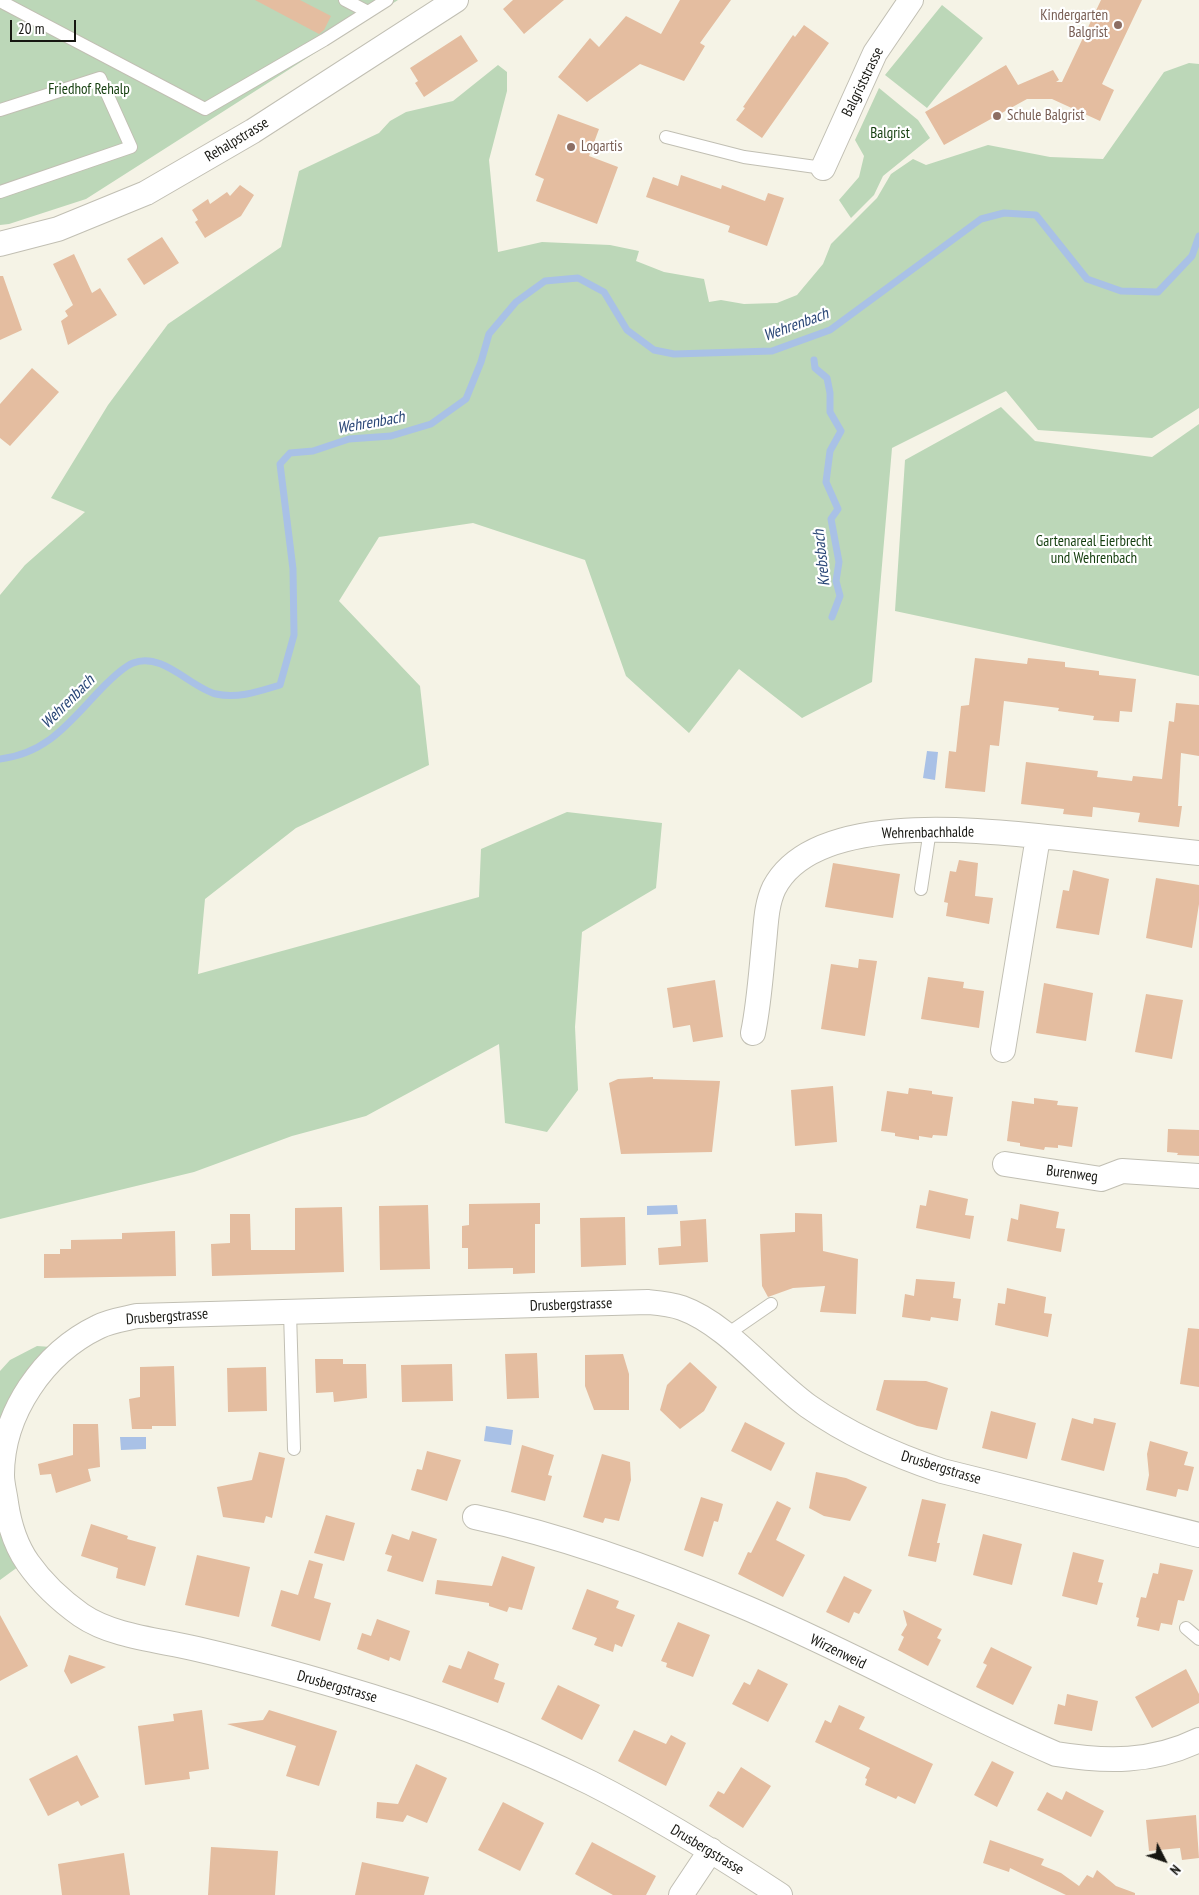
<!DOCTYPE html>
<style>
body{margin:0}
#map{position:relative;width:1199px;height:1895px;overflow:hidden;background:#f5f3e6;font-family:"PT Sans Narrow",sans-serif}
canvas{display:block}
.north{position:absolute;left:1139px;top:1835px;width:50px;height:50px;-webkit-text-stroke:4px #fff;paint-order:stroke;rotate:131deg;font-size:14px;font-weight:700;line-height:20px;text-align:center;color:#171712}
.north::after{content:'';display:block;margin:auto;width:18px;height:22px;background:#171712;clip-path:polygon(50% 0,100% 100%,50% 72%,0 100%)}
.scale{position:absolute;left:10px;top:20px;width:66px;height:22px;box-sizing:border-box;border:2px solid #171712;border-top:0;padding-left:6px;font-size:15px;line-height:18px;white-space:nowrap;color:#171712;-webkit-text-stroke:4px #fff;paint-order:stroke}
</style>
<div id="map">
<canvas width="1199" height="1895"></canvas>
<div class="north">N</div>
<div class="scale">20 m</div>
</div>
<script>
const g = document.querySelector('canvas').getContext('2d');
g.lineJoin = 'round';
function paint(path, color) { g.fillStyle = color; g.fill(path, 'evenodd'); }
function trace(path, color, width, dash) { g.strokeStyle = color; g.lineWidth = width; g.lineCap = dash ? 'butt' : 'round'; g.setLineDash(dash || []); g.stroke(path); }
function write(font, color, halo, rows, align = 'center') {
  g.font = font + ' "PT Sans Narrow",sans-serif'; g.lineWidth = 4.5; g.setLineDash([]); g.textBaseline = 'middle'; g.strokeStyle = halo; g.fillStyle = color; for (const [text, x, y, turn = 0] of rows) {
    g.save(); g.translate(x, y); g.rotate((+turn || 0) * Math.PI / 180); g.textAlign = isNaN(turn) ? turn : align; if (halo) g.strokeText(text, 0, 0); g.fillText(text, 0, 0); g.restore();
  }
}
paint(new Path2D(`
 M 0,0 L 398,0 L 86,199 L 9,224 L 0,225 Z
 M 942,5 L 983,38 L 927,108 L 885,75 Z
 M 1189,63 L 1199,64 L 1199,408 L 1152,438 L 1038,430 L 1006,391 L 892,448 L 872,682 L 802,718 L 739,669 L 689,733 L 626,676 L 585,560 L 473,523 L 379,537 L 339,601 L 420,686 L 429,765 L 296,828 L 205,899 L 198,974 L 479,897 L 481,849 L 567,812 L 662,823 L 656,888 L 582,932 L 575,1027 L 578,1090 L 547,1132 L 505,1123 L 499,1044 L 366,1116 L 292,1136 L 194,1172 L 0,1219 L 0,595 L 25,565 L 85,512 L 51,498 L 108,405 L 168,324 L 281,247 L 299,171 L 379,133 L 390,121 L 406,112 L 453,101 L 498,65 L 507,72 L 507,91 L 489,160 L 498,252 L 542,242 L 610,245 L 639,251 L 636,261 L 664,272 L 704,279 L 709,302 L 721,300 L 744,304 L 777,303 L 797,295 L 823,264 L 831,244 L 877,198 L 891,174 L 913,159 L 926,165 L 988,145 L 1050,157 L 1103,159 L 1164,72 Z
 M 879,88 L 918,120 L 930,138 L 883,176 L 874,195 L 851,218 L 839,200 L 859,177 L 864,156 L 855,140 Z
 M 1001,407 L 1035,441 L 1152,457 L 1199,424 L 1199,676 L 895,611 L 905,460 Z
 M 37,1346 L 65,1348 L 6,1444 L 26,1561 L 0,1580 L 0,1371 L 10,1360 Z`), '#bcd7b8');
paint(new Path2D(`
 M 927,751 L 938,752 L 935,780 L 923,778 Z
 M 677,1205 L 678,1214 L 647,1215 L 647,1206 Z
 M 486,1426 L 513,1430 L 511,1445 L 484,1441 Z
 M 120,1437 L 146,1437 L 146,1449 L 121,1450 Z`), '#a9c1e6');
trace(new Path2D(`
 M 814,360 L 815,368 L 827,378 L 830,393 L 830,412 L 841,431 L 830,451 L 826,482 L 838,509 L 831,519 L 839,562 L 836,581 L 840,596 L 832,617
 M 0,759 C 49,753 71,720 103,687 C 111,679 123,667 133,663 C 162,651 191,688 216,694 C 238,699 260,691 280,685 L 294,635 L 293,569 L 280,464 L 290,453 L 313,451 L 349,439 L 391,436 L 431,424 L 466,399 L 481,362 L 489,334 L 516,302 L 545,281 L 578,278 L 604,292 L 627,330 L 654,350 L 674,354 L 772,351 L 830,330 L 981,219 L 1004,213 L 1036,215 L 1087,279 L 1121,291 L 1158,292 L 1192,256 L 1199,236`), '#a9c1e6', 7);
paint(new Path2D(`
 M 255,0 L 300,0 L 331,16 L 324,30 L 319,34 Z
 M 513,0 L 564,0 L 524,34 L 503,9 Z
 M 680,0 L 731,0 L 700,43 L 705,46 L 684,81 L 640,64 L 587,102 L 558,77 L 590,38 L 599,47 L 626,16 L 661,34 Z
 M 1101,0 L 1142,0 L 1102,84 L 1114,90 L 1100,121 L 1052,99 L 1027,99 L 944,145 L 925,112 L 1006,65 L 1018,85 L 1053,70 L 1059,80 L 1056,82 L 1062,82 Z
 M 804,25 L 829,43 L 762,138 L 736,120 L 745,108 L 743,107 L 793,35 L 795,37 Z
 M 461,35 L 478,61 L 424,97 L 415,83 L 418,81 L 410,68 Z
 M 558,114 L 599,129 L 589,156 L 618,167 L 597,224 L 536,201 L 544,179 L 535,175 Z
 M 681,175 L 721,189 L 722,185 L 765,201 L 768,193 L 784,198 L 767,246 L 728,232 L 730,226 L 646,197 L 653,177 L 678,186 Z
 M 240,185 L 254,195 L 241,216 L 205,238 L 195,222 L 198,220 L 192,210 L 208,199 L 210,204 L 227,192 L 230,196 Z
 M 162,237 L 179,263 L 144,285 L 127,259 Z
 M 74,254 L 92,293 L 100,288 L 117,315 L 68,345 L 61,321 L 68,316 L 65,311 L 73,305 L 53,264 Z
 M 0,276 L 3,276 L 22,330 L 0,340 Z
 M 32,368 L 59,392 L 10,446 L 0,438 L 0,404 Z
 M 975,658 L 1027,664 L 1028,658 L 1065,662 L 1065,667 L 1099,671 L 1099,675 L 1136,679 L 1132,712 L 1120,711 L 1119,722 L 1093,720 L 1094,716 L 1058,711 L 1059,708 L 1004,701 L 999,746 L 990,745 L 985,792 L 945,788 L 949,751 L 956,752 L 961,706 L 969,705 Z
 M 1176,703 L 1199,705 L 1199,756 L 1181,753 L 1178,806 L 1182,806 L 1179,827 L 1138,822 L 1140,813 L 1093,807 L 1092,817 L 1063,814 L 1064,809 L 1021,804 L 1026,762 L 1098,771 L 1097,777 L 1132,781 L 1133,776 L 1162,779 L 1169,721 L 1174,722 Z
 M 959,860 L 978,863 L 975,896 L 993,898 L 989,924 L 946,916 L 948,903 L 944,902 L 950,871 L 956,872 Z
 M 833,863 L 900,874 L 893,918 L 825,907 Z
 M 1073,870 L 1109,879 L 1099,935 L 1056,928 L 1063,890 L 1069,891 Z
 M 1156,878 L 1199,885 L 1199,904 L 1192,948 L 1146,938 Z
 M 859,959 L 877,961 L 865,1036 L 821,1029 L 831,964 L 858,968 Z
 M 928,977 L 964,982 L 963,988 L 984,991 L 979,1028 L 921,1019 Z
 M 715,980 L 723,1037 L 693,1042 L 690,1025 L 673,1028 L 667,988 Z
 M 1044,983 L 1093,993 L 1086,1041 L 1036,1033 Z
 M 1146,994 L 1183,1000 L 1172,1059 L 1135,1052 Z
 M 653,1077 L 653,1079 L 720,1081 L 712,1152 L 621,1154 L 609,1083 L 618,1079 Z
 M 833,1086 L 837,1142 L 795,1146 L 791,1090 Z
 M 909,1088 L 932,1091 L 932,1094 L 953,1097 L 947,1136 L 933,1135 L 932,1138 L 919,1136 L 919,1140 L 895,1136 L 895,1133 L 881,1131 L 887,1091 L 908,1094 Z
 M 1034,1098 L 1058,1101 L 1057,1105 L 1078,1107 L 1072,1147 L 1058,1145 L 1058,1148 L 1045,1147 L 1044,1150 L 1020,1146 L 1020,1143 L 1007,1141 L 1012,1101 L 1034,1104 Z
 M 1168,1129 L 1199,1130 L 1199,1156 L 1177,1155 L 1178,1153 L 1167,1152 Z
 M 929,1190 L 968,1199 L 965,1215 L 974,1216 L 970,1239 L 916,1228 L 920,1205 L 926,1206 Z
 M 540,1203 L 540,1224 L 535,1224 L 535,1273 L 513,1274 L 513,1268 L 468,1269 L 468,1248 L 462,1248 L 462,1226 L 469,1225 L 469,1204 Z
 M 1020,1204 L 1059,1212 L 1056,1228 L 1065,1229 L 1061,1252 L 1007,1241 L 1011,1218 L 1018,1220 Z
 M 428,1205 L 430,1269 L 380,1270 L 379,1206 Z
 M 342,1207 L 344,1272 L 212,1276 L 211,1244 L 230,1243 L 230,1214 L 250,1214 L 251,1250 L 295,1250 L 295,1208 Z
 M 795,1213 L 822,1214 L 823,1251 L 858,1259 L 856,1314 L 820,1312 L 825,1286 L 793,1288 L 768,1297 L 762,1286 L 760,1234 L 795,1232 Z
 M 625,1217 L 626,1265 L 581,1267 L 580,1218 Z
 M 706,1219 L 708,1262 L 659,1265 L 658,1248 L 681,1246 L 680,1221 Z
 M 175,1231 L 176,1276 L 44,1278 L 44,1254 L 60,1254 L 60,1249 L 71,1249 L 71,1240 L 122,1239 L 122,1233 Z
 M 916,1279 L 955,1282 L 953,1298 L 961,1299 L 958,1321 L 931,1317 L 930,1321 L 902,1317 L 905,1294 L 914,1296 Z
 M 1007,1288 L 1046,1297 L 1044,1313 L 1052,1314 L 1048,1337 L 995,1325 L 998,1303 L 1005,1304 Z
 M 1188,1328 L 1199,1329 L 1199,1387 L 1180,1384 Z
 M 537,1353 L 539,1398 L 507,1399 L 505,1354 Z
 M 623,1354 L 629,1374 L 629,1410 L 594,1410 L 585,1386 L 585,1355 Z
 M 315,1359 L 343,1359 L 343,1364 L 366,1364 L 367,1398 L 334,1402 L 333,1392 L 316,1393 Z
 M 690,1362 L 717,1387 L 704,1411 L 680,1429 L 660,1410 L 667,1385 Z
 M 452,1364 L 453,1401 L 402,1402 L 401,1365 Z
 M 174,1366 L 176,1426 L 152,1426 L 152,1429 L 132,1429 L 129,1399 L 140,1397 L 140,1367 Z
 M 266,1367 L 267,1411 L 228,1412 L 227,1368 Z
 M 884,1380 L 926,1381 L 948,1388 L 937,1430 L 917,1426 L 876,1410 Z
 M 991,1411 L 1036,1423 L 1027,1459 L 982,1448 Z
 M 1072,1418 L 1093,1424 L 1094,1418 L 1116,1423 L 1104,1471 L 1061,1460 Z
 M 745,1422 L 785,1443 L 771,1471 L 731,1451 Z
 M 73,1424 L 98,1424 L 100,1467 L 88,1469 L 91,1481 L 56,1493 L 51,1474 L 40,1475 L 38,1464 L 73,1455 Z
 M 1150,1441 L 1188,1452 L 1184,1465 L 1194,1467 L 1188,1491 L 1178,1489 L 1176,1497 L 1146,1490 L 1149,1475 L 1147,1454 Z
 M 522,1445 L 554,1455 L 548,1475 L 552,1476 L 545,1501 L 511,1492 Z
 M 427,1451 L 461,1460 L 447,1501 L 411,1490 L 417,1469 L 422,1470 Z
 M 259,1452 L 285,1458 L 272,1518 L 266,1516 L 264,1523 L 223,1517 L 217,1487 L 252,1480 Z
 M 602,1454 L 630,1462 L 631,1480 L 619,1521 L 605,1518 L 603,1523 L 583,1517 Z
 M 816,1472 L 846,1478 L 867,1487 L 850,1521 L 824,1516 L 809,1508 Z
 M 701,1497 L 723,1504 L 718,1522 L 714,1521 L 703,1557 L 684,1550 Z
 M 922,1499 L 946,1504 L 937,1543 L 940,1543 L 936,1562 L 908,1556 Z
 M 777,1501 L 791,1508 L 776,1540 L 805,1555 L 783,1597 L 738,1574 L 748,1552 L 751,1553 Z
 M 326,1515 L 355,1523 L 344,1561 L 314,1553 Z
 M 91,1524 L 128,1536 L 127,1539 L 156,1547 L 145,1586 L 116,1578 L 118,1568 L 81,1556 Z
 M 412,1531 L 437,1539 L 423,1582 L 387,1571 L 392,1556 L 385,1554 L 392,1534 L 409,1540 Z
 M 983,1534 L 1022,1544 L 1012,1585 L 973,1575 Z
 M 1073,1552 L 1104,1560 L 1098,1582 L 1103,1583 L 1097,1605 L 1062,1596 Z
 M 197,1555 L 250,1567 L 239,1617 L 185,1605 Z
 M 502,1556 L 535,1567 L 522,1610 L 509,1607 L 507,1612 L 489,1606 L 489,1603 L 435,1594 L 437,1580 L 492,1586 Z
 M 309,1560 L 323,1564 L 314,1598 L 331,1603 L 320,1641 L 271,1626 L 281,1590 L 298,1595 Z
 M 1160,1563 L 1193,1570 L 1184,1601 L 1178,1600 L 1172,1625 L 1161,1623 L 1159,1631 L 1137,1626 L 1139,1618 L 1136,1617 L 1141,1597 L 1146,1598 L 1153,1573 L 1158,1574 Z
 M 844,1576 L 872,1590 L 859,1614 L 854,1612 L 849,1623 L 826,1612 Z
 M 587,1589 L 619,1601 L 616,1608 L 635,1615 L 622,1647 L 615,1644 L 613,1652 L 594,1645 L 597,1638 L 572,1629 Z
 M 903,1610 L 942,1629 L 937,1638 L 941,1640 L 928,1666 L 898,1650 L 904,1637 L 901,1635 L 907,1625 Z
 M 0,1615 L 28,1666 L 0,1681 Z
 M 377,1619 L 410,1631 L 400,1661 L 390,1657 L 389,1661 L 357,1649 L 362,1633 L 371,1636 Z
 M 678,1622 L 710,1635 L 693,1677 L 666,1667 L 667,1663 L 661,1661 Z
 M 991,1647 L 1032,1667 L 1013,1705 L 976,1687 L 987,1665 L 983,1663 Z
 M 468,1651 L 499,1664 L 494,1679 L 505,1683 L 498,1703 L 442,1682 L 449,1665 L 461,1669 Z
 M 69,1655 L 106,1667 L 71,1684 L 64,1671 Z
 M 758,1669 L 788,1684 L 768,1722 L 732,1704 L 744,1682 L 750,1685 Z
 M 1186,1669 L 1199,1694 L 1199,1703 L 1152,1728 L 1135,1697 Z
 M 558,1685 L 600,1705 L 582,1740 L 541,1719 Z
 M 1067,1694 L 1098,1701 L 1092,1731 L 1054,1724 L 1058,1704 L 1065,1706 Z
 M 839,1705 L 865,1717 L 859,1729 L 933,1764 L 915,1804 L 898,1796 L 896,1799 L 865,1785 L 867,1779 L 865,1778 L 870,1768 L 815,1742 L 825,1720 L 831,1723 Z
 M 202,1710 L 209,1769 L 189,1772 L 190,1779 L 145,1785 L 138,1726 L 174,1721 L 173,1714 Z
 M 269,1710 L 337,1731 L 319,1786 L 286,1776 L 296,1746 L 227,1724 L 263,1720 Z
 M 634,1730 L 666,1744 L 671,1735 L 686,1743 L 666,1786 L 618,1761 Z
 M 77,1755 L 99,1797 L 81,1806 L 78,1801 L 48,1816 L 29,1779 Z
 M 992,1761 L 1014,1772 L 997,1807 L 974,1795 Z
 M 416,1764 L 447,1778 L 427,1823 L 407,1815 L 403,1822 L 376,1818 L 377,1802 L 398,1804 Z
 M 741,1767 L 771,1786 L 743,1828 L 709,1806 L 718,1791 L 724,1794 Z
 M 1066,1791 L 1104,1811 L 1091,1837 L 1037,1810 L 1047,1792 L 1062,1800 Z
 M 503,1802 L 544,1823 L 520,1871 L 478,1850 Z
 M 1196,1815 L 1199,1858 L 1182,1860 L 1180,1848 L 1149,1851 L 1146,1820 Z
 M 990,1840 L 1044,1859 L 1041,1865 L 1061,1873 L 1079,1886 L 1087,1875 L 1093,1878 L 1097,1870 L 1116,1886 L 1135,1893 L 1135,1895 L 1066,1895 L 1010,1868 L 1009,1872 L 983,1863 Z
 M 592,1842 L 656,1876 L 646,1895 L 613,1895 L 575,1874 Z
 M 211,1847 L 278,1851 L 275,1895 L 208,1895 Z
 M 124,1853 L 130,1895 L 62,1895 L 58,1864 Z
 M 362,1862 L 429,1877 L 424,1895 L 355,1895 Z`), '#e4bda0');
const lane = new Path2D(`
 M 345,0 L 368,12
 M 0,1 L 205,109 L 324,40 L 387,0
 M 0,110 L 100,78 L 131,147 L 0,192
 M 666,137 L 744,157 L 823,168
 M 921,889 L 930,830
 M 290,1312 L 294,1449
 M 726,1335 L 771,1304
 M 1186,1628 L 1199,1639`);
const street = new Path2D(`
 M 823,168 L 875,53 L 911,0
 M 0,244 L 58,229 L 146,193 L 253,131 L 456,0
 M 753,1033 C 759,1004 761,973 764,943 C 766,924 766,905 774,888 C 816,807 993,832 1067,839 C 1111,844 1155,848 1199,853
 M 1003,1050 L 1038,837
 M 1005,1164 L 1101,1179 L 1122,1171 L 1199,1176
 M 475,1517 C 568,1537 660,1571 747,1608 C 852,1653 952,1709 1056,1754 C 1106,1762 1152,1763 1199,1740
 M 681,1895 L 711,1850
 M 780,1895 C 719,1855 656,1816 591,1783 C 510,1743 423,1711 337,1686 C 291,1672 244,1660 197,1649 C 160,1640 113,1637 81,1615 C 60,1600 42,1583 28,1563 C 16,1546 9,1523 6,1503 C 5,1494 2,1484 2,1475 C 2,1413 44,1353 98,1327 C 109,1321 124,1319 137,1316 L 648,1302 C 659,1303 671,1304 682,1308 C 727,1324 768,1377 808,1406 C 849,1435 894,1455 942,1471 L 1199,1535`);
trace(lane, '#c1bfb3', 14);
trace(street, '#c1bfb3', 26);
trace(lane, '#fff', 12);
trace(street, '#fff', 24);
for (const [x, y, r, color] of [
 [1118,25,5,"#8d6e63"],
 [997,116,5,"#8d6e63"],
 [571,147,5,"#8d6e63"]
]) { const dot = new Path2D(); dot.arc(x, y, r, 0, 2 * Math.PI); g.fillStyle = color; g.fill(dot); trace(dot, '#fff', 2); }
write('15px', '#785e54', '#fff', [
 ["Kindergarten",1108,16,"right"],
 ["Balgrist",1108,33,"right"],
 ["Schule Balgrist",1007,116],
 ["Logartis",581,147]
], 'left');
write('15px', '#171712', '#fff', [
 ["Balgriststrasse",863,82,-64],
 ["Rehalpstrasse",237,140,-31],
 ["Wehrenbachhalde",928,833,-1],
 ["Burenweg",1072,1174,7],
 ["Drusbergstrasse",571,1305,-2],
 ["Drusbergstrasse",167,1317,-4],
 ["Drusbergstrasse",941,1468,17],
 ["Wirzenweid",838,1652,26],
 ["Drusbergstrasse",337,1687,16],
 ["Drusbergstrasse",707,1850,31]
]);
write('15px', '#143e0e', '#fff', [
 ["Friedhof Rehalp",89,90],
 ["Balgrist",890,134],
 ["Gartenareal Eierbrecht",1094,542],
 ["und Wehrenbach",1094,559]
]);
write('italic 16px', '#2a4777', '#fff', [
 ["Wehrenbach",796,325,-20],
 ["Wehrenbach",371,423,-10],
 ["Krebsbach",822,558,-96],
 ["Wehrenbach",68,702,-45]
]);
</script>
